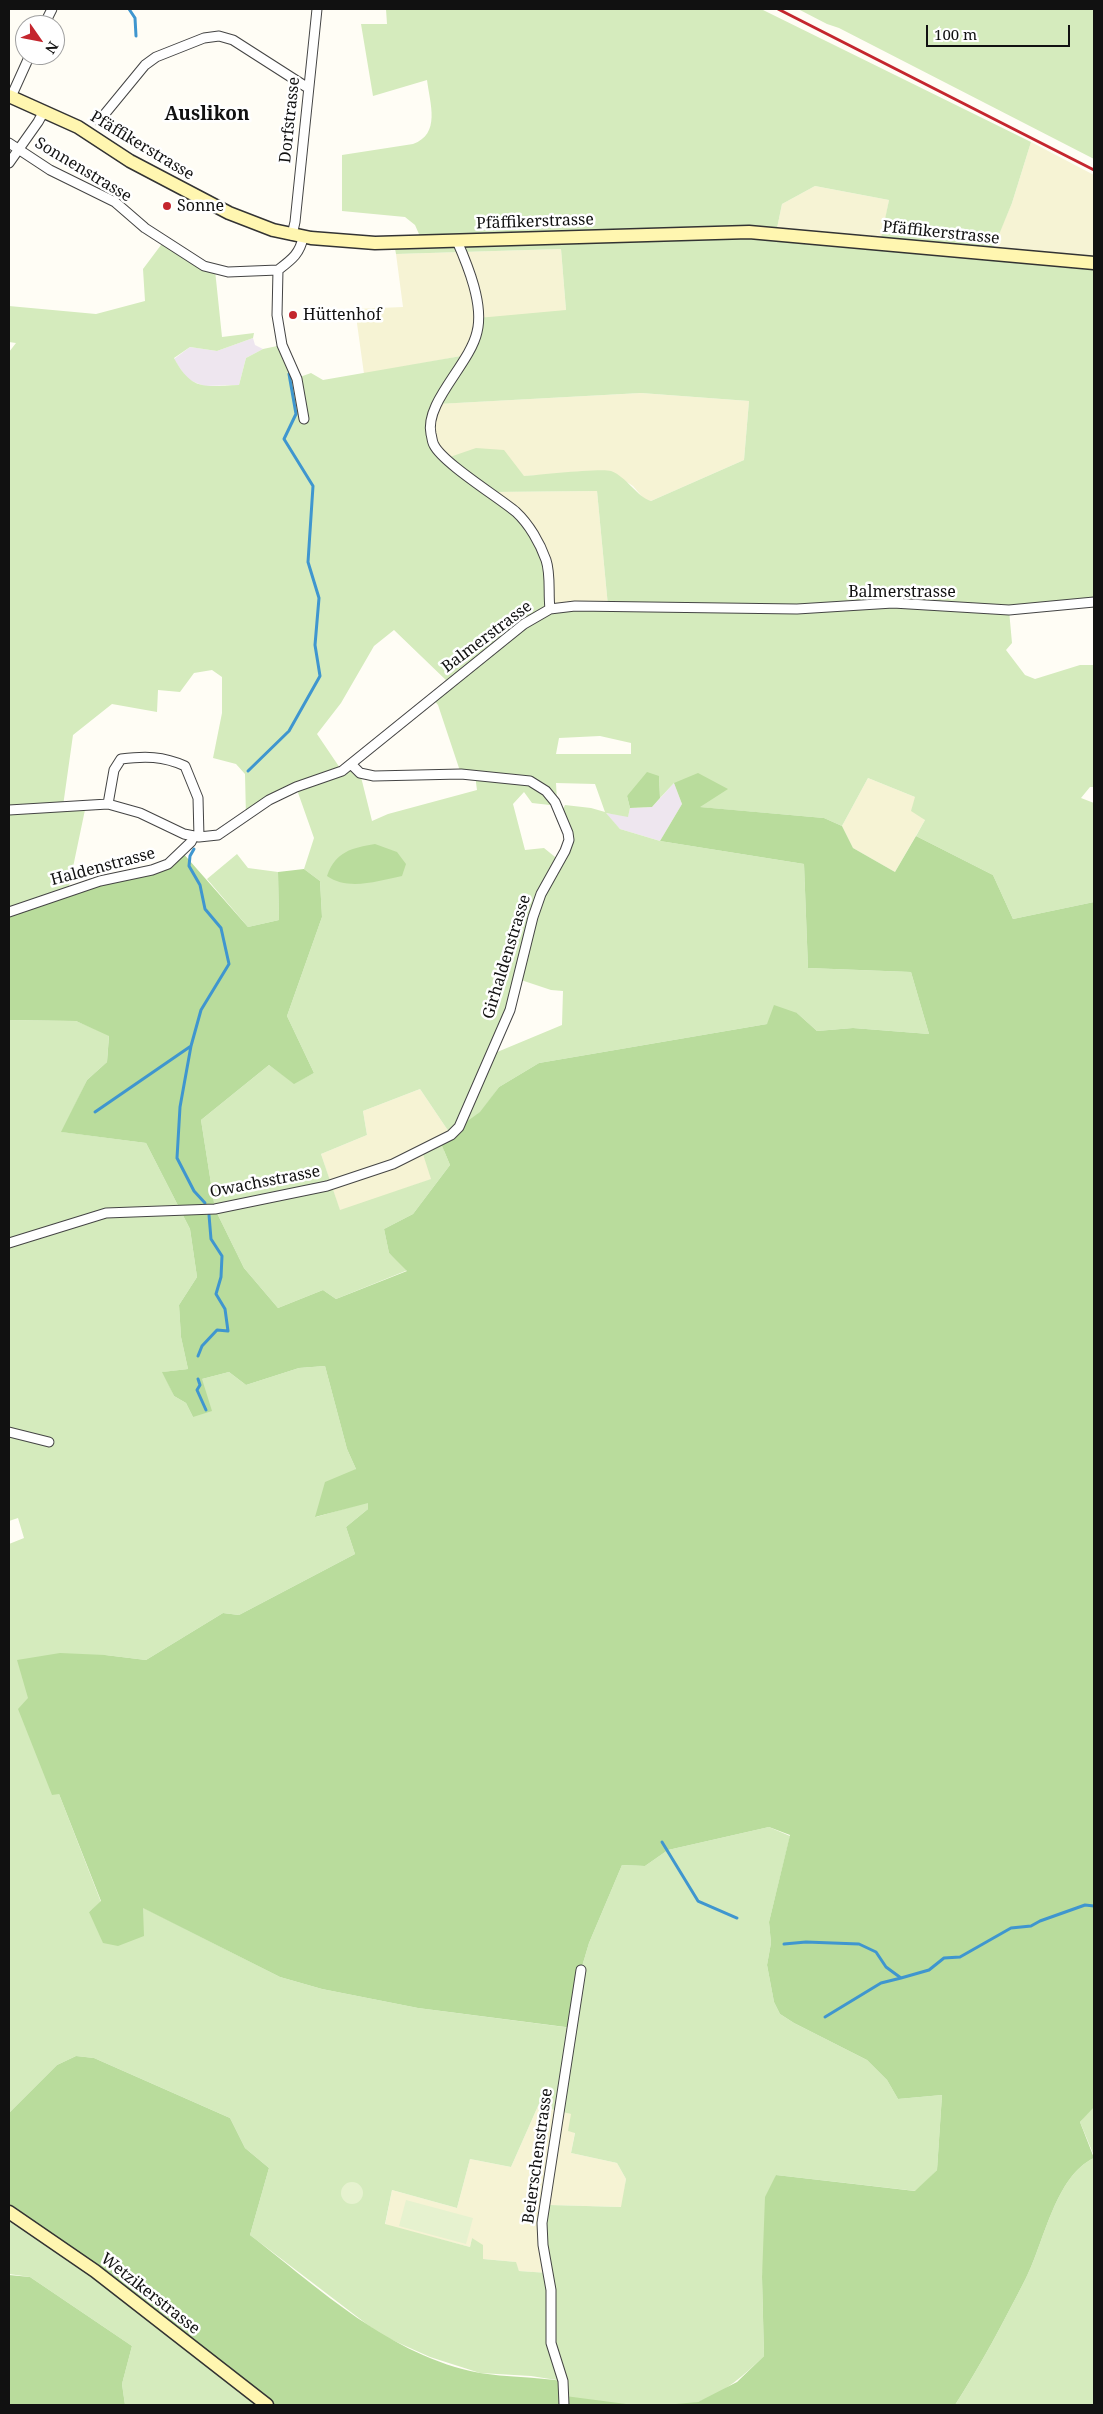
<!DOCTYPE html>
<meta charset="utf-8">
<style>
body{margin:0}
#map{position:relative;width:1103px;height:2414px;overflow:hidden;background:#fffdf5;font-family:"Noto Serif",serif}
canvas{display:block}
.frame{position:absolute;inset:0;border:10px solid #111;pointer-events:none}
.north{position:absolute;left:15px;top:15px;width:50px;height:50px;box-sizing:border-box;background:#fff;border:1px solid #a0a0a0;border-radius:50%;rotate:123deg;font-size:14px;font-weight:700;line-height:20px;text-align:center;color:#111}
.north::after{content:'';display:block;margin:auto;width:18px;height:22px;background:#c4262e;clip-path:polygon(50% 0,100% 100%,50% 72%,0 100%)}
.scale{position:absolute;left:926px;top:25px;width:144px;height:22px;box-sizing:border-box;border:2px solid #111;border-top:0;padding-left:6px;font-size:15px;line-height:18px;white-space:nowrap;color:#111;-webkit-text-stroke:4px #fff;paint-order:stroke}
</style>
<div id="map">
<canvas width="1103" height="2414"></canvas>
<div class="frame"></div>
<div class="north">N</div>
<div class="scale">100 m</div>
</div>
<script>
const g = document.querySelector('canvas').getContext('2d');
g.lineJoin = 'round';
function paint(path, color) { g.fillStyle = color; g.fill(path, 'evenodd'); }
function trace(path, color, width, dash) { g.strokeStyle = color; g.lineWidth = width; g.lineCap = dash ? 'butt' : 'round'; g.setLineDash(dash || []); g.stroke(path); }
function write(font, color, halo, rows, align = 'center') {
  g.font = font + ' "Noto Serif",serif'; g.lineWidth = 5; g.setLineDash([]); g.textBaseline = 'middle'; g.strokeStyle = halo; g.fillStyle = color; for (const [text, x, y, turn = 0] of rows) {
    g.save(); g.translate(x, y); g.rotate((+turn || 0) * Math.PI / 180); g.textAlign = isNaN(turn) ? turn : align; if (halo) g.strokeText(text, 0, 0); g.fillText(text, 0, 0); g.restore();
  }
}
paint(new Path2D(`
 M 253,338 L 255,345 L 263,349 L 246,358 L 239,385 L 204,386 L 187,379 L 174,359 L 190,347 L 217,351 Z
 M 674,783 L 682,804 L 660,841 L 620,829 L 605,813 L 628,816 L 630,808 L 652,807 Z`), '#eee6ef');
paint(new Path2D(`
 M 1031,142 L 1094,175 L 1094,263 L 990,254 L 1012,203 Z
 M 815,186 L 889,200 L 881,243 L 776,233 L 782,204 Z
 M 561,249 L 566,310 L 467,355 L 364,374 L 355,309 L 403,307 L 396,254 Z
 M 641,393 L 749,401 L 744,460 L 651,501 L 644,499 L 633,486 L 610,471 L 524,476 L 447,458 L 434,445 L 432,414 L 437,404 Z
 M 597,491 L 608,606 L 550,609 L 489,492 Z
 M 868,778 L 915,797 L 925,820 L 895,872 L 853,848 L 842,826 Z
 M 420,1089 L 451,1135 L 432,1179 L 340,1211 L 321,1154 L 367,1135 L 363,1111 Z
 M 538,2106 L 572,2114 L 569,2131 L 575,2132 L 571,2153 L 617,2163 L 626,2179 L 622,2207 L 549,2205 L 548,2273 L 519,2271 L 515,2262 L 483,2259 L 472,2238 L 470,2247 L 385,2225 L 392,2190 L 457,2208 L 470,2159 L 511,2167 Z`), '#f6f3d4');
paint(new Path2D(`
 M 386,9 L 761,9 L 1031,142 L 1012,203 L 991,254 L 1094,263 L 1094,602 L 1009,610 L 1012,643 L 1006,650 L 1025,675 L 1035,679 L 1080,665 L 1094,665 L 1094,787 L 1090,787 L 1081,798 L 1094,803 L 1094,902 L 1013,919 L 993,875 L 916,836 L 925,820 L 911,811 L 915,797 L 868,778 L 842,826 L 824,818 L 699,807 L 674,783 L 660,798 L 659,776 L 627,796 L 630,808 L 628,817 L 606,813 L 620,829 L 660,841 L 804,864 L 808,968 L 911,972 L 929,1034 L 853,1028 L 817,1031 L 797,1013 L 767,1024 L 539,1063 L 499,1087 L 481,1112 L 451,1135 L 420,1089 L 363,1111 L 367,1135 L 321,1154 L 340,1210 L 431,1179 L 422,1151 L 440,1141 L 450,1165 L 413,1214 L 384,1229 L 389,1253 L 408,1270 L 336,1299 L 323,1290 L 278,1308 L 244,1268 L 215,1209 L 201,1120 L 269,1065 L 294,1083 L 314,1073 L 287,1016 L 322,917 L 320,881 L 304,869 L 314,838 L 296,787 L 246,817 L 245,774 L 236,764 L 213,758 L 222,713 L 222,677 L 212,670 L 194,673 L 180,692 L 158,690 L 157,712 L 112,704 L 73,735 L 63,806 L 86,805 L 68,891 L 9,912 L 9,352 L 16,343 L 9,342 L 9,306 L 96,314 L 145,301 L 143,269 L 164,241 L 215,270 L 222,337 L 254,333 L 253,338 L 217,351 L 190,347 L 174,358 C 192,392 205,386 239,385 L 246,358 L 263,349 L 282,345 L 297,378 L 311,373 L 323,380 L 467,355 L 478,318 L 566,310 L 561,249 L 396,254 L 394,243 L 422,241 L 415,225 L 405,217 L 342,211 L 342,155 L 413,144 C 441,134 430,104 427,80 L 373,96 L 361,24 L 387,24 ZM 815,186 L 889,200 L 880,243 L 776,233 L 782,204 ZM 641,393 L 749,401 L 744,460 L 651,501 C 637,497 627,477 611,471 C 601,468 539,475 524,476 L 504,450 L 476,448 L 447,458 L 430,431 L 438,404 ZM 597,491 L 608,606 L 550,609 L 546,560 L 517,514 L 490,492 ZM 394,630 L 449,683 L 432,698 L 438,705 L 461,774 L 475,775 L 477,790 L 388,814 L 372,821 L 360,773 L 351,764 L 342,771 L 317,734 L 341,703 L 374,646 ZM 600,736 L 631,743 L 631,754 L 556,754 L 559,738 ZM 556,783 L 595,784 L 605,812 L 591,808 L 565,805 L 561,813 L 569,840 L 560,861 L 544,848 L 525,850 L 513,804 L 524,792 L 532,803 L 550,805 L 557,801 ZM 518,979 L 551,990 L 563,991 L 562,1025 L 490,1055 Z
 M 798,9 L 1094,9 L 1094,159 L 839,28 L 827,24 Z
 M 237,854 L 248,868 L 278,872 L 279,920 L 248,927 L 207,879 Z
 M 9,1020 L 76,1021 L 109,1035 L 107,1062 L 87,1080 L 62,1132 L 146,1143 L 190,1229 L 197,1277 L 179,1305 L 181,1337 L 188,1369 L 163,1372 L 174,1396 L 186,1403 L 193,1417 L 202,1379 L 229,1372 L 246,1385 L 299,1368 L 325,1366 L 347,1449 L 356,1469 L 316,1517 L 368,1502 L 368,1509 L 346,1527 L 355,1554 L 239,1615 L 223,1613 L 146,1660 L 105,1655 L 59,1794 L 101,1902 L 89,1912 L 142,1907 L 280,1977 L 322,1989 L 418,2008 L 572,2028 L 581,1970 L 589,1943 L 622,1865 L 645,1866 L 668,1850 L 769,1827 L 790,1836 L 769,1922 L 771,1943 L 767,1965 L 774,2002 L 780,2014 L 794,2023 L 867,2060 L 887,2080 L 898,2099 L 942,2095 L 937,2170 L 916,2191 L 776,2175 L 762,2277 L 764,2356 C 744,2375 725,2393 698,2402 C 669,2412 595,2403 564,2396 L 563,2381 L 531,2376 L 480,2373 L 430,2357 L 381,2335 L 250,2235 L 269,2168 L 245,2148 L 230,2118 L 94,2058 L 76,2056 L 57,2065 L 9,2113 L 9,1544 L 24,1538 L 18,1518 L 9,1521 ZM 538,2106 L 571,2114 L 568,2131 L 575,2133 L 571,2153 L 617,2163 L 626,2179 L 621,2207 L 550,2205 L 542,2223 L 548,2273 L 519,2271 L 516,2262 L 483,2259 L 483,2245 L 472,2238 L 470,2247 L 385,2224 L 392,2190 L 457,2208 L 470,2159 L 511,2167 Z
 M 1093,2106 L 1094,2107 L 1094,2156 L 1080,2122 Z
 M 1094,2158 L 1094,2405 L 955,2405 C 981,2365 1004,2321 1026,2278 C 1044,2243 1055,2176 1094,2158 Z
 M 9,2212 L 267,2405 L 125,2405 L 122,2384 L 132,2346 L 30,2277 L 9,2274 Z`), '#d5ebbd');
paint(new Path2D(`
 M 647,772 L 659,776 L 660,798 L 652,807 L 630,808 L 627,796 Z
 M 698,773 L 728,789 L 700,807 L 824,818 L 842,826 L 853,848 L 895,872 L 916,836 L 993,875 L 1013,919 L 1094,902 L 1094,2107 L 1080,2122 L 1094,2158 C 1055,2176 1044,2243 1026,2278 C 1004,2321 981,2365 955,2405 L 665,2405 L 698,2402 L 737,2382 L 764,2356 L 762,2277 L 765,2197 L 776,2175 L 915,2191 L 937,2170 L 942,2095 L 898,2099 L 887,2080 L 867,2060 L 794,2023 L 780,2014 L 774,2002 L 767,1965 L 771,1943 L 769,1922 L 790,1835 L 769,1827 L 668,1850 L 645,1866 L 622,1865 L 589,1943 L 581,1970 L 573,2028 L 418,2008 L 322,1989 L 280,1977 L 143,1908 L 144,1936 L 118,1946 L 103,1943 L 89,1912 L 101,1901 L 59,1794 L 52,1795 L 18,1709 L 28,1698 L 17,1660 L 60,1653 L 105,1655 L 146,1660 L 223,1613 L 239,1615 L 355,1554 L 346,1527 L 368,1509 L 368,1503 L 315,1517 L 325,1482 L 356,1469 L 347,1449 L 325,1366 L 299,1368 L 246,1385 L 229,1372 L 202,1379 L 212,1411 L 193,1417 L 186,1403 L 174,1396 L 162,1372 L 188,1369 L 181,1337 L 179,1305 L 197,1277 L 190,1229 L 146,1143 L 61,1132 L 87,1080 L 107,1062 L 109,1036 L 76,1021 L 9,1020 L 9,912 L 152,870 L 182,852 L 248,927 L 279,920 L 278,872 L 304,869 L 320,881 L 322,917 L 287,1016 L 314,1073 L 294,1084 L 269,1065 L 201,1120 L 215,1209 L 244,1268 L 278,1308 L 323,1290 L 336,1299 L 407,1271 L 389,1253 L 384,1229 L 413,1214 L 450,1165 L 440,1141 L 480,1112 L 499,1087 L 539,1063 L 767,1024 L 774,1005 L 797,1013 L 817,1031 L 853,1028 L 929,1034 L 911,972 L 808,968 L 804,864 L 660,841 L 682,804 L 674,783 Z
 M 375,844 L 397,852 L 406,864 L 402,876 C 378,881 348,891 327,876 C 336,851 352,848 375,844 Z
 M 76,2056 L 94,2058 L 230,2118 L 245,2148 L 269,2168 L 250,2235 C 320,2289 390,2356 480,2373 C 505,2377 536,2377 563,2381 L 565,2396 L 634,2405 L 267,2405 L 9,2212 L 9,2113 L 57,2065 Z
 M 9,2275 L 30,2277 L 132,2346 L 122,2384 L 125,2405 L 9,2405 Z`), '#b9dc9c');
paint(new Path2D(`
 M341 2193a11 11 0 1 1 22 0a11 11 0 1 1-22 0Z
 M 406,2200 L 473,2218 L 466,2244 L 399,2226 Z`), '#e6f2cf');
trace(new Path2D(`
 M 129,9 L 135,18 L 136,36
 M 248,771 L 289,731 L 320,676 L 315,645 L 319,598 L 308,562 L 313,486 L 284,439 L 296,414 L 289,374
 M 194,849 L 190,856 L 189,866 L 200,885 L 205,909 L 221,928 L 229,964 L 201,1010 L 191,1046 L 180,1107 L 177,1158 L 194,1191 L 205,1203
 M 95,1112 L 191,1046
 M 198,1356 L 202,1346 L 217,1330 L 228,1331 L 225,1309 L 216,1294 L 221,1277 L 222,1256 L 211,1239 L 209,1215
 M 198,1379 L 200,1385 L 197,1390 L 206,1410
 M 662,1842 L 698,1901 L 737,1918
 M 784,1944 L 806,1942 L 859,1944 L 876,1952 L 886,1967 L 901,1978 L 929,1970 L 944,1958 L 960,1957 L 1011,1928 L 1031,1926 L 1040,1921 L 1085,1905 L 1094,1906
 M 825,2017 L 881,1983 L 901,1978`), '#3f96cf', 3);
const street = new Path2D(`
 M 44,25 L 52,9
 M 11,97 L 30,55
 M 99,121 L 145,65 L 156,57 L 204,38 L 219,36 L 233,40 L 308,88
 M 9,143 L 50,170 L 115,202 L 145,228 L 204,266 L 228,272 L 278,270
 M 9,163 L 38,122 L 44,111
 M 292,235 L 295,222 L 317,9
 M 303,237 C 300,254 291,260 278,270 L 277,315 L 282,345 L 297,379 L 304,419
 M 457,241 C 468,266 484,305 477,332 C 470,364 424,403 431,434 C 432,437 432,442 434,445 C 443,463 498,497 516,512 C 529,524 540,543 546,560 C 551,575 548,593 550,609
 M 108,804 L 114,770 L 121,759 C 145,756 163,756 185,766 L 198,798 L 199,837
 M 9,810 L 108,804 L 140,813 L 184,834 L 199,837 L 218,835 L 269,800 L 296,787 L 342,771 L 524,624 L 550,609 L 575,606 L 797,609 L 893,603 L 1009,610 L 1094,602
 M 9,912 L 100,881 L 152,870 L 168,864 L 191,842 L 194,836
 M 9,1243 L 106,1213 L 215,1209 L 327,1186 L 393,1164 L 451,1135 L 459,1127 L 510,1010 L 533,917 L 541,894 L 565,851 L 569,840 L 568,833 L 555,802 L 546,791 L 530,781 L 461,774 L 374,776 L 360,773 L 351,764
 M 9,1432 L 49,1442
 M 564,2405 L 563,2381 L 551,2343 L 551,2290 L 543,2245 L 542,2223 L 581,1970`);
const secondary = new Path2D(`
 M 9,96 L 78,127 L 130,161 L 229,213 L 273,230 L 311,238 L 375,243 L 749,232 L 1094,263
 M 9,2212 L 95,2271 L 267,2405`);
trace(street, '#444', 11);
trace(secondary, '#333', 15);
trace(street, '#fff', 9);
trace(secondary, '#fff6b0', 12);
trace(new Path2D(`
 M 778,9 L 1094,170`), '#c4262e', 3);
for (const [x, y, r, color] of [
 [167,206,5,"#c4262e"],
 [293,315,5,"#c4262e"]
]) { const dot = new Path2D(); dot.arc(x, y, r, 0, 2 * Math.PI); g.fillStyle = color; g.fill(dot); trace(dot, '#fff', 2); }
write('16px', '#111', '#fff', [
 ["Dorfstrasse",290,120,-84],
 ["Pfäffikerstrasse",142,146,31],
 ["Sonnenstrasse",83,170,31],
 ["Pfäffikerstrasse",535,222,-2],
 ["Pfäffikerstrasse",941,233,6],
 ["Balmerstrasse",902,592],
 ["Balmerstrasse",487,637,-37],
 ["Haldenstrasse",103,867,-15],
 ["Girhaldenstrasse",507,957,-73],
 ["Owachsstrasse",265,1182,-11],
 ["Beierschenstrasse",538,2156,-82],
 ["Wetzikerstrasse",150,2294,38]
]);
write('16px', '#111', '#fff', [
 ["Sonne",177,206],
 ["Hüttenhof",303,315]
], 'left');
write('bold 19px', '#111', '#fff', [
 ["Auslikon",207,115]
]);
</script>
